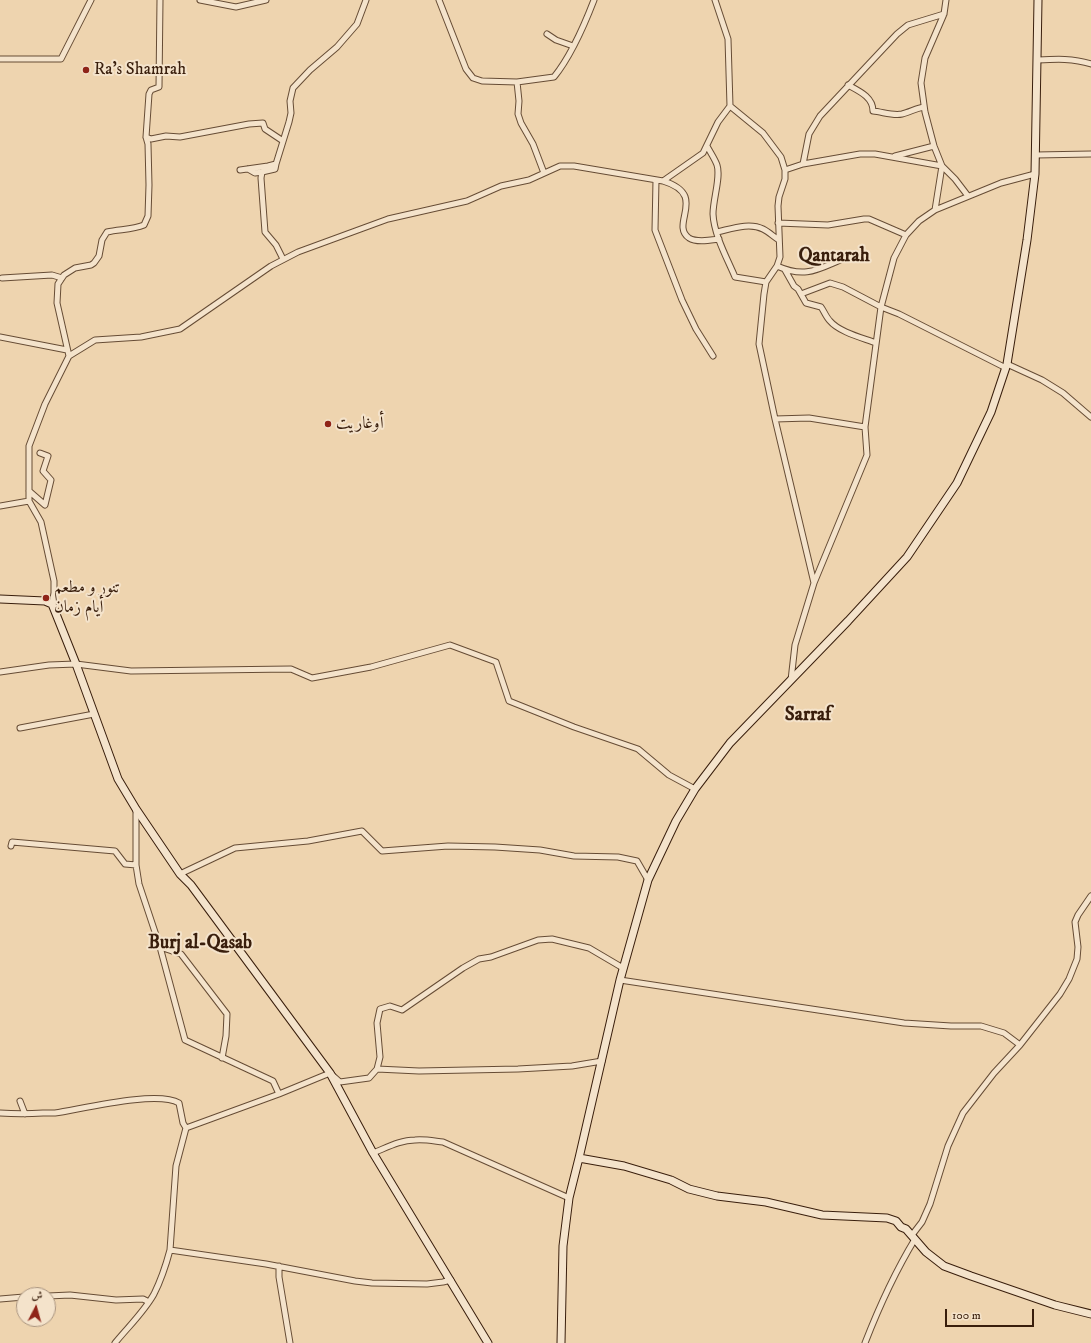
<!DOCTYPE html>
<meta charset="utf-8">
<style>
body{margin:0}
#map{position:relative;width:1091px;height:1343px;overflow:hidden;background:#eed4af;font-family:"IM FELL DW Pica",Amiri,serif}
canvas{display:block}
.north{position:absolute;left:16px;top:1287px;width:40px;height:40px;box-sizing:border-box;background:#f4e3cb;border:1px solid #a9947f;border-radius:50%;rotate:6deg;font-size:11px;font-weight:700;line-height:16px;text-align:center;color:#391e0c}
.north::after{content:'';display:block;margin:auto;width:14px;height:18px;background:#8f2418;clip-path:polygon(50% 0,100% 100%,50% 72%,0 100%)}
.scale{position:absolute;left:945px;top:1309px;width:89px;height:18px;box-sizing:border-box;border:2px solid #391e0c;border-top:0;padding-left:5px;font-size:12px;line-height:14px;white-space:nowrap;color:#391e0c;-webkit-text-stroke:3px #f4e3cb;paint-order:stroke}
</style>
<div id="map">
<canvas width="1091" height="1343"></canvas>
<div class="north">ش</div>
<div class="scale">100 m</div>
</div>
<script>
const g = document.querySelector('canvas').getContext('2d');
g.lineJoin = 'round';
function trace(path, color, width, dash) { g.strokeStyle = color; g.lineWidth = width; g.lineCap = dash ? 'butt' : 'round'; g.setLineDash(dash || []); g.stroke(path); }
function write(font, color, halo, rows, align = 'center') {
  g.font = font + ' "IM FELL DW Pica",Amiri,serif'; g.lineWidth = 4; g.setLineDash([]); g.textBaseline = 'middle'; g.strokeStyle = halo; g.fillStyle = color; for (const [text, x, y, turn = 0] of rows) {
    g.save(); g.translate(x, y); g.rotate((+turn || 0) * Math.PI / 180); g.textAlign = isNaN(turn) ? turn : align; if (halo) g.strokeText(text, 0, 0); g.fillText(text, 0, 0); g.restore();
  }
}
const street = new Path2D(`
 M 200,0 L 236,7 L 266,0
 M 439,0 L 466,69 L 473,78 L 482,81 L 517,82 L 519,101 L 518,114 L 521,123 L 533,144 L 544,173
 M 715,0 L 728,39 L 730,106 L 763,133 L 781,157 L 785,170 L 785,179 L 779,197 L 778,206 L 780,257 L 777,266 L 766,282 L 764,294 L 759,344 L 775,419 L 814,583 L 795,645 L 791,680
 M 547,34 L 556,40 L 573,46
 M 0,59 L 61,59 L 91,0
 M 1037,60 C 1056,59 1073,58 1091,64
 M 517,82 L 554,77 C 571,56 584,26 594,0
 M 848,85 C 859,91 873,97 873,111 C 883,112 893,116 902,114 C 910,112 917,108 924,107
 M 146,137 L 151,139 L 166,136 L 180,137 L 249,124 L 263,123 L 265,129 L 283,141
 M 707,146 C 710,152 715,159 717,165 C 721,177 713,199 713,214 C 714,235 727,258 735,277 L 766,282
 M 1036,155 L 1091,154
 M 895,156 L 934,146
 M 276,164 L 275,169 L 262,172 L 261,178 L 265,232 L 276,245 L 283,259
 M 803,164 L 809,134 L 820,116 L 897,34 L 908,25 L 944,14
 M 248,169 L 255,173 L 262,172
 M 240,170 L 268,166 L 276,164 L 289,122 L 291,113 L 290,101 L 293,88 L 310,70 L 337,47 L 357,24 L 366,0
 M 785,170 L 803,164 L 860,154 L 875,154 L 942,166 L 955,179 L 968,196
 M 656,180 L 655,230 L 682,300 L 696,329 L 713,356
 M 663,181 C 709,195 669,224 689,238 C 697,243 711,240 719,239
 M 935,210 L 942,166 L 934,146 L 925,112 L 921,83 L 925,58 L 944,14 L 946,0
 M 778,223 L 828,225 L 864,219 L 869,219 L 906,235
 M 717,232 C 731,229 749,222 763,229 C 769,232 774,237 779,240
 M 777,266 C 806,279 818,269 845,258
 M 785,270 L 794,286 L 798,289 L 806,303 L 821,307 C 824,311 826,317 830,321 C 839,332 863,338 876,343
 M 2,278 L 52,275 L 62,278
 M 801,294 L 830,283 L 843,287 L 881,307 L 899,314 L 1006,368
 M 0,337 L 67,350
 M 69,356 L 57,303 L 58,284 L 64,275 L 75,268 L 91,265 L 94,263 L 99,256 L 102,240 L 107,232 C 119,229 132,230 144,225 L 148,216 L 149,185 L 148,144 L 146,137 L 149,94 L 151,90 L 159,87 L 160,0
 M 1007,364 L 1042,380 L 1063,393 L 1091,417
 M 775,419 L 809,418 L 865,427
 M 29,491 L 45,505 L 51,480 L 43,471 L 48,456 L 40,453
 M 0,506 L 29,501
 M 814,583 L 867,455 L 865,427 L 881,307 L 894,258 L 906,235 L 919,221 L 935,210 L 1001,183 L 1035,174
 M 52,604 L 54,593 L 54,581 L 41,522 L 29,501 L 29,446 L 45,404 L 69,356 L 95,340 L 141,337 L 180,329 L 271,266 L 298,252 L 388,219 L 467,201 L 501,186 L 529,180 L 560,166 L 574,166 L 663,181 L 703,153 L 718,122 L 730,106
 M 0,672 L 49,665 L 76,664 L 131,671 L 291,669 L 312,678 L 371,667 L 450,645 L 496,662 L 509,701 L 574,727 L 638,749 L 669,775 L 695,789
 M 20,728 L 94,714
 M 136,809 L 136,865 L 139,884 L 160,947 L 185,1040 L 273,1081 L 279,1094 L 330,1073 L 340,1082 L 369,1078 L 377,1069 L 419,1071 L 518,1069 L 572,1066 L 602,1061
 M 11,846 L 12,842 L 115,851 L 125,864 L 136,865
 M 180,874 L 235,848 L 308,841 L 362,831 L 382,851 L 448,846 L 495,847 L 540,850 L 574,856 L 618,857 L 637,861 L 648,880
 M 160,947 L 181,954 L 227,1014 L 226,1036 L 222,1058
 M 620,980 L 904,1023 L 951,1026 L 981,1026 L 1004,1033 L 1020,1045
 M 377,1069 L 380,1057 L 377,1023 L 380,1009 L 390,1006 L 402,1010 L 463,968 L 479,959 L 491,957 L 538,940 L 552,939 L 589,948 L 623,968
 M 20,1101 L 25,1114
 M 0,1113 C 16,1114 27,1114 43,1113 C 47,1113 51,1113 55,1113 C 82,1109 157,1090 179,1103 L 183,1123 L 186,1128
 M 373,1153 C 386,1148 400,1140 415,1140 C 424,1139 434,1141 443,1142 L 569,1198
 M 912,1235 L 922,1222 L 930,1204 L 948,1146 L 963,1113 L 994,1073 L 1020,1045 L 1060,994 L 1069,979 L 1077,959 L 1078,947 L 1075,922 L 1078,915 L 1091,896
 M 170,1250 L 266,1264 L 355,1281 L 372,1283 L 427,1284 L 443,1282 L 451,1280
 M 279,1266 L 279,1277 L 290,1343
 M 48,1296 L 70,1295 L 116,1300 L 143,1299 L 149,1302
 M 0,1299 L 24,1297
 M 115,1343 C 128,1327 144,1312 154,1294 C 161,1280 166,1265 170,1250 L 176,1166 L 186,1128 L 279,1094
 M 865,1343 C 879,1307 895,1272 915,1239`);
const secondary = new Path2D(`
 M 0,599 L 45,601 L 52,604 L 76,664 L 118,779 L 136,809 L 180,874 L 191,885 L 330,1073 L 373,1153 L 488,1343
 M 579,1158 L 624,1166 L 671,1180 L 689,1189 L 717,1196 L 766,1202 L 822,1215 L 887,1218 L 896,1221 L 901,1227 L 906,1229 L 926,1252 L 944,1266 L 971,1276 L 1055,1305 L 1091,1314
 M 561,1343 L 563,1246 L 569,1198 L 579,1158 L 620,980 L 648,880 L 676,821 L 695,789 L 730,743 L 848,621 L 907,557 L 957,483 L 991,412 L 1007,364 L 1027,240 L 1035,174 L 1038,0`);
trace(street, '#664c35', 7);
trace(secondary, '#391e0c', 9);
trace(street, '#f4e3cb', 5);
trace(secondary, '#f4e3cb', 7);
for (const [x, y, r, color] of [
 [86,70,4,"#8f2418"],
 [328,424,4,"#8f2418"],
 [46,598,4,"#8f2418"]
]) { const dot = new Path2D(); dot.arc(x, y, r, 0, 2 * Math.PI); g.fillStyle = color; g.fill(dot); trace(dot, '#f4e3cb', 1.5); }
write('17px', '#391e0c', '#f4e3cb', [
 ["Ra's Shamrah",94,70],
 ["أوغاريت",336,424],
 ["تنور و مطعم",54,588],
 ["أيام زمان",54,608]
], 'left');
write('bold 19px', '#391e0c', '#f4e3cb', [
 ["Qantarah",834,257],
 ["Sarraf",808,716],
 ["Burj al-Qasab",200,944]
]);
</script>
